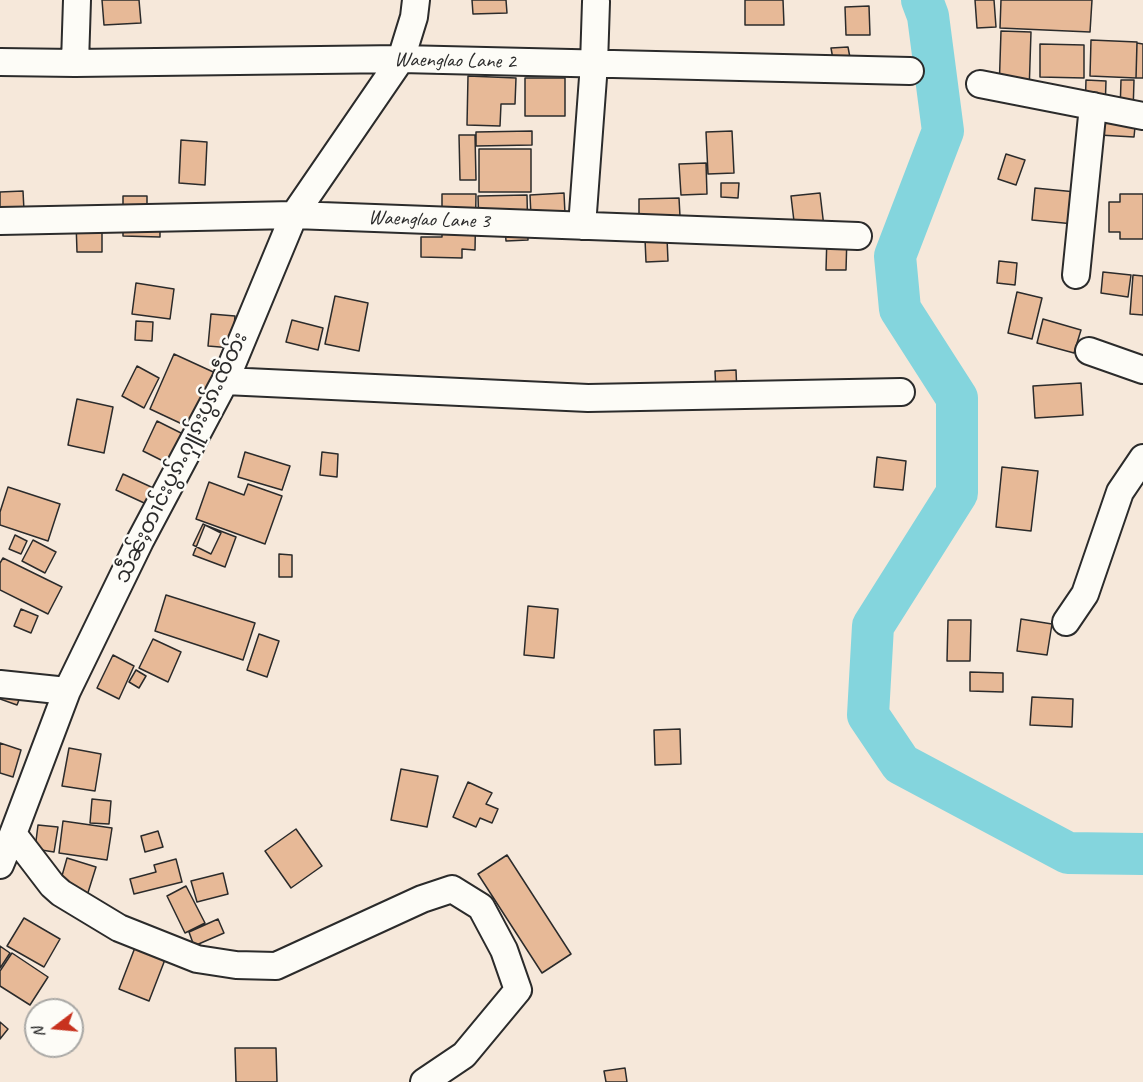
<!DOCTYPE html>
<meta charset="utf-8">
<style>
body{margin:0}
#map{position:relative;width:1143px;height:1082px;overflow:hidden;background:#f6e8da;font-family:Caveat,sans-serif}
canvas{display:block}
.north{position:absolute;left:24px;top:998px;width:60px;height:60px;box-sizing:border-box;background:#fdfcf7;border:2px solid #a9a8a5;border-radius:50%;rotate:254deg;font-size:16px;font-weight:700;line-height:24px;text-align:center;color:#2b2b2b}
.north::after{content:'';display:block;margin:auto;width:21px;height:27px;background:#c8321e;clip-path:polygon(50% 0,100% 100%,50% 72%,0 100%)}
</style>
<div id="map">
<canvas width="1143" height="1082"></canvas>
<div class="north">N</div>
</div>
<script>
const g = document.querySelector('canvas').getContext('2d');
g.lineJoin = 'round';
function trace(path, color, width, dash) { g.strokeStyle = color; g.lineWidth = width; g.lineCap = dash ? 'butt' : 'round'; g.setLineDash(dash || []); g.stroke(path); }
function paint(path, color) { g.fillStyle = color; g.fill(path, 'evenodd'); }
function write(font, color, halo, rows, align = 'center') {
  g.font = font + ' Caveat,"Noto Sans Myanmar",sans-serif'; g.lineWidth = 5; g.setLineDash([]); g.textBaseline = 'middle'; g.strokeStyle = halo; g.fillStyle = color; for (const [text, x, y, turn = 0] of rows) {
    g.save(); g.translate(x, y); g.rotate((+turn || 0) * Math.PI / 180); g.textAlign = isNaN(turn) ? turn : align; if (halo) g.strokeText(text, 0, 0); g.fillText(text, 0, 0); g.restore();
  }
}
trace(new Path2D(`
 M 922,0 L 928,16 L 943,131 L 895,256 L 900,309 L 957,398 L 957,493 L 873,626 L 868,715 L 901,764 L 1068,853 L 1143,854`), '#84d5dd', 42);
const building = new Path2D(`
 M 102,0 L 139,0 L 141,23 L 104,25 Z
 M 472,0 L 506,0 L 507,13 L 473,14 Z
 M 745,0 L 783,0 L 784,25 L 745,25 Z
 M 975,0 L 994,0 L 996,27 L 977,28 Z
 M 1001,0 L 1092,0 L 1090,32 L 1000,28 Z
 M 869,6 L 870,35 L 846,35 L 845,7 Z
 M 1001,31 L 1031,32 L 1029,93 L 999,92 Z
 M 1091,40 L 1137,42 L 1136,78 L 1090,76 Z
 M 1137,43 L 1143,44 L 1143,78 L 1136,78 Z
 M 1040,44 L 1084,45 L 1084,78 L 1040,77 Z
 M 848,47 L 851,63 L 834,65 L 831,48 Z
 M 468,76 L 516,78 L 515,104 L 501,104 L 500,126 L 467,125 Z
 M 525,78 L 565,78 L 565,116 L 525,116 Z
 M 1086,80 L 1106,81 L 1105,111 L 1085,111 Z
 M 1121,80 L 1134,80 L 1133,113 L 1120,112 Z
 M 1100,115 L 1136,117 L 1134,137 L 1099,135 Z
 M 532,131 L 532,145 L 476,146 L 476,132 Z
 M 732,131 L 734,173 L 708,174 L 706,132 Z
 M 459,135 L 475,135 L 476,180 L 460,180 Z
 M 181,140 L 207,142 L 205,185 L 179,183 Z
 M 479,149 L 531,149 L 531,192 L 479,192 Z
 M 1006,154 L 1025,160 L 1016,185 L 998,179 Z
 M 706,163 L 707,194 L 681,195 L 679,164 Z
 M 721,183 L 739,183 L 738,198 L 721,197 Z
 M 1035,188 L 1076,192 L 1074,224 L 1032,220 Z
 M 23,191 L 25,230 L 0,231 L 0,192 Z
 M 564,193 L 566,235 L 532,237 L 530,195 Z
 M 820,193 L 824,227 L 795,230 L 791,196 Z
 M 442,194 L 476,194 L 475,250 L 462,249 L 462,258 L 421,257 L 421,237 L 442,237 Z
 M 1120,194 L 1143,194 L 1143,239 L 1120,239 L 1120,232 L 1109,232 L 1109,202 L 1120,202 Z
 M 527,195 L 528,240 L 506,241 L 505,227 L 479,228 L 478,196 Z
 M 123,196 L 147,196 L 147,205 L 160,205 L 160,237 L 123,236 Z
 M 679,198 L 681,235 L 639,236 L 639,199 Z
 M 102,221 L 102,252 L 77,252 L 76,222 Z
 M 827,235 L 847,236 L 846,270 L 826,270 Z
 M 667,238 L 668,261 L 646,262 L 645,239 Z
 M 999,261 L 1017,263 L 1015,285 L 997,283 Z
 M 1103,272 L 1131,275 L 1128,297 L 1101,293 Z
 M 1133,275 L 1143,276 L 1143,315 L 1130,314 Z
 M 136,283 L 174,289 L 170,319 L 132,314 Z
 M 1017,292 L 1042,298 L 1032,339 L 1008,333 Z
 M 335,296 L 368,303 L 359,351 L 325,344 Z
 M 211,314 L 235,316 L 232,348 L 208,346 Z
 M 1043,319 L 1081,330 L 1074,353 L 1037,343 Z
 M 292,320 L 323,328 L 318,350 L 286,342 Z
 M 136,321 L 153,322 L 152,341 L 135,340 Z
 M 174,354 L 222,376 L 197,431 L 150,409 Z
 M 137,366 L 159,378 L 144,408 L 122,396 Z
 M 736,370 L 737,395 L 716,395 L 715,371 Z
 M 1081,383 L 1083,415 L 1035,418 L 1033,386 Z
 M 77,399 L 113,407 L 104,453 L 68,445 Z
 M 157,421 L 193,439 L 179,469 L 143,451 Z
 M 245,452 L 290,466 L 282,490 L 238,477 Z
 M 322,452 L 338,454 L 337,477 L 320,475 Z
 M 877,457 L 906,461 L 903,490 L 874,487 Z
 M 1002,467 L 1038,471 L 1031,531 L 996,527 Z
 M 123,474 L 162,492 L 155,508 L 116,490 Z
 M 209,482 L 244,495 L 248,484 L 282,496 L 265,544 L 196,519 Z
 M 8,487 L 60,504 L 48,541 L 0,525 L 0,512 Z
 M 203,524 L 221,533 L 211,554 L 193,545 Z
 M 205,525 L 236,537 L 225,567 L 193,555 Z
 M 15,535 L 27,541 L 21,554 L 9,549 Z
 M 33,540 L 56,552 L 45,573 L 22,561 Z
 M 279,554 L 292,555 L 292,577 L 279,577 Z
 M 3,558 L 62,587 L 48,614 L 0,590 L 0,563 Z
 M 166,595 L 255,623 L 243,660 L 155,631 Z
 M 528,606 L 558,609 L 554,658 L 524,655 Z
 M 21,609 L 38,616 L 31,633 L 14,626 Z
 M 1021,619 L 1052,624 L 1047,655 L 1017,651 Z
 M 948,620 L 971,620 L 970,661 L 947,661 Z
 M 259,634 L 279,641 L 267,677 L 247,670 Z
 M 153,639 L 181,652 L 168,682 L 139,668 Z
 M 113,655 L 134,666 L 119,699 L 97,688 Z
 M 136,670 L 146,676 L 139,688 L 129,682 Z
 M 970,672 L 1003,673 L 1003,692 L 970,691 Z
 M 0,676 L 25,685 L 17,705 L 0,699 Z
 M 1032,697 L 1073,699 L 1072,727 L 1030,725 Z
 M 680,729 L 681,764 L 655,765 L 654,730 Z
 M 0,743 L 21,750 L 13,777 L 0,773 Z
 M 69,748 L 101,754 L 95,791 L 62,786 Z
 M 401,769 L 438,776 L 427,827 L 391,820 Z
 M 468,782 L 492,793 L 486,804 L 498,809 L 492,823 L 480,818 L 476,827 L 453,817 Z
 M 92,799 L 111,801 L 109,824 L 90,823 Z
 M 63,821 L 112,828 L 107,860 L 59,853 Z
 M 38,825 L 58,827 L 54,852 L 35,849 Z
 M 296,829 L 322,866 L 291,888 L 265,851 Z
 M 158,831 L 163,847 L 145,852 L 141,836 Z
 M 507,855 L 571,954 L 542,973 L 478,874 Z
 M 67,858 L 96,867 L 86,899 L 58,890 Z
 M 176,859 L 182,882 L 134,894 L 130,879 L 156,872 L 154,865 Z
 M 223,873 L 228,894 L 197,902 L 191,881 Z
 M 186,886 L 205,923 L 185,933 L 167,896 Z
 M 24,918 L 60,939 L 44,967 L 7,946 Z
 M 218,919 L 224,933 L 194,946 L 189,932 Z
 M 136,945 L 166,957 L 149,1001 L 119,989 Z
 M 0,946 L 10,953 L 0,968 Z
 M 12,953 L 48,977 L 30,1005 L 0,986 L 0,971 Z
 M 0,1022 L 8,1029 L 0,1039 Z
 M 235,1048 L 276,1048 L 277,1082 L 236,1082 Z
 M 625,1068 L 627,1082 L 606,1082 L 604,1071 Z`);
paint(building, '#e7b997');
trace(building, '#2b2b2b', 1.5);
const street = new Path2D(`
 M 0,62 L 75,63 L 401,59 L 910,71
 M 75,63 L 77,0
 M 980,84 L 1143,116
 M 0,221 L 294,215 L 858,236
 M 582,226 L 594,64 L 596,2
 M 1076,275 L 1093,106
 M 1089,351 L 1143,370
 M 225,381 L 588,398 L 901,392
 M 1066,622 L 1085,594 L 1120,492 L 1143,458
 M 0,684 L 67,691
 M 13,834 L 52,885 L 61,893 L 119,928 L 197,959 L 236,965 L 276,966 L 422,899 L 452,889 L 481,907 L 504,950 L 518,990 L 464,1055 L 424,1082
 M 0,865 L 13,834 L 67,691 L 140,541 L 225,381 L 294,215 L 401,59 L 414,17 L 416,0`);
trace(street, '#2b2b2b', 30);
trace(street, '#fdfcf7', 26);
write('21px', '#2b2b2b', '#fdfcf7', [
 ["Waenglao Lane 2",455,61,1],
 ["Waenglao Lane 3",429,220,2],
 ["သဵၼ်ႈတၢင်းပွၵ်ႉႁူၵ်းပွၵ်ႉၸဵတ်း",182,458,-64]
]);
</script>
